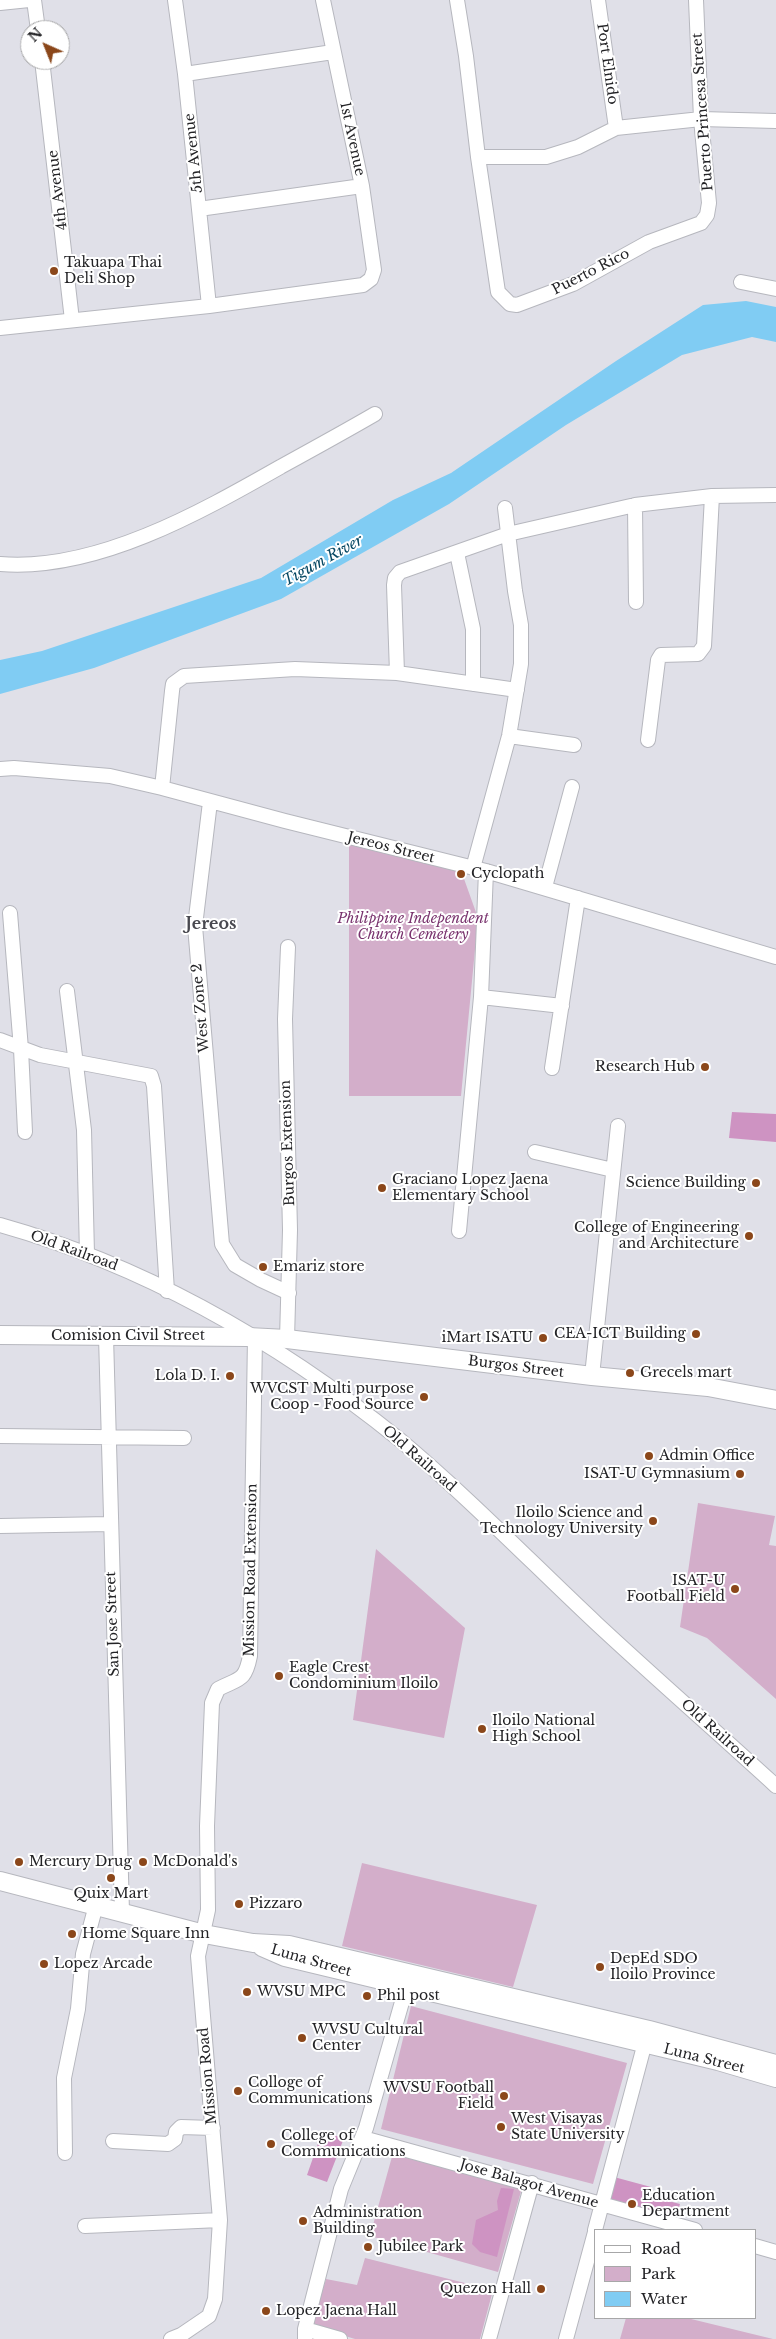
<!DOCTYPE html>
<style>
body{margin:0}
#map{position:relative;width:776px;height:2339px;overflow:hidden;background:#e0e0e8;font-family:"Libre Baskerville",serif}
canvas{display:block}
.legend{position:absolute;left:594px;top:2229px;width:162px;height:90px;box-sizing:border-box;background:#fff;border:1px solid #a7a7a8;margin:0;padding:6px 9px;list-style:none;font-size:15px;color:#232326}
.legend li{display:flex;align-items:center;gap:10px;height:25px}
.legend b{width:25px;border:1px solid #a7a7a8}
.north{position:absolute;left:20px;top:20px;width:50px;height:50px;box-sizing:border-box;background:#fff;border:1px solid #a7a7a8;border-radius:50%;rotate:316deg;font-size:14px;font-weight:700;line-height:20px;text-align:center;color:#232326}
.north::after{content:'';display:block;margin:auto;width:18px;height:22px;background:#8b471a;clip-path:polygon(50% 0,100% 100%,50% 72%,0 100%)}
</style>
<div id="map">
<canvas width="776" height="2339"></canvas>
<ul class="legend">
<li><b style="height:6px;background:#fff"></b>Road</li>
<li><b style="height:14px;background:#d3aeca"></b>Park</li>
<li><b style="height:14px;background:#80ccf3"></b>Water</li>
</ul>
<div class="north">N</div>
</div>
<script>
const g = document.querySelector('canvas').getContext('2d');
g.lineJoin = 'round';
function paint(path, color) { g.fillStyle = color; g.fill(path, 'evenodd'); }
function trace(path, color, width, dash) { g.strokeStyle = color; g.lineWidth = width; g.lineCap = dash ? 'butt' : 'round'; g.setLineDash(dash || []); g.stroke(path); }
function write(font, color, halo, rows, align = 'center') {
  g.font = font + ' "Libre Baskerville",serif'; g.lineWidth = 4; g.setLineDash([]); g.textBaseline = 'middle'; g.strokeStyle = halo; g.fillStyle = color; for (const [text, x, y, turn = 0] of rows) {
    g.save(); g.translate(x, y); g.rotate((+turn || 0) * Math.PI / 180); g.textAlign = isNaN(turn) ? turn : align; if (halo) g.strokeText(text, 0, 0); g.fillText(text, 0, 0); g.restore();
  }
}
paint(new Path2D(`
 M 349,840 L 458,862 L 478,918 L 461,1096 L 349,1096 Z
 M 698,1503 L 775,1516 L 769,1545 L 776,1546 L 776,1699 L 707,1638 L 680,1627 Z
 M 376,1549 L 465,1628 L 444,1738 L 353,1720 Z
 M 362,1863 L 537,1905 L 513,1987 L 342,1946 Z
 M 411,2006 L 627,2063 L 593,2184 L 381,2129 Z
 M 393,2153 L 522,2188 L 498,2272 L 370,2236 Z
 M 365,2258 L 493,2290 L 480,2339 L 355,2339 L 312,2326 L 326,2279 L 357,2285 Z
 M 626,2318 L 687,2318 L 773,2339 L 620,2339 Z`), '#d3aeca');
paint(new Path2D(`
 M 732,1112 L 776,1114 L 776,1142 L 729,1138 Z
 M 322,2132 L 344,2138 L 327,2182 L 307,2175 Z
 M 614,2177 L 651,2187 L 649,2196 L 680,2204 L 675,2220 L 607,2203 Z
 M 501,2188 L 514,2189 L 497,2257 L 480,2252 L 472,2244 L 476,2220 L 498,2210 L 497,2201 Z`), '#ce93c2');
paint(new Path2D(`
 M 746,301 L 776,307 L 776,342 L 752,337 L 682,355 L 566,425 L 449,504 L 281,599 L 94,668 L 0,694 L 0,660 L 42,651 L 261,578 L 393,500 L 451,473 L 616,361 L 703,305 Z`), '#80ccf3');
const minor = new Path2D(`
 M 34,0 L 38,30
 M 175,0 L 185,74 L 209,306
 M 457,0 L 466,56 L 478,157 L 498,292 L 510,304 L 517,305 L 573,284 L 649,242 L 701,223 L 707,215 L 709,203 L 701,119 L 696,0
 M 598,0 L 616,128
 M 0,3 L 29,0
 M 42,60 L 72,320
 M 185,74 L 333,52
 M 478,157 L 546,157 L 578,147 L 616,128 L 701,119 L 776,121
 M 199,209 L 362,186
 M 741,282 L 776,289
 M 0,328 L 209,306 L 363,285 L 371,279 L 374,270 L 362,186 L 323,0
 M 635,505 L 636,602
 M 457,553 L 473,629 L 473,684
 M 0,564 C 96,572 201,512 282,466 C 313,449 344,432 375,414
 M 397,673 L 394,585 L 395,578 L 400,572 L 508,534 L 635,505 L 712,496 L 776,495
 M 509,736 L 574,745
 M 648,740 L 658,660 L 661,655 L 698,654 L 704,646 L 712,496
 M 0,769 L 14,768 L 110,776 L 162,788 L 285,821 L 486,871 L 776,957
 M 162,788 L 172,691 L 173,684 L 184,676 L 295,669 L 397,673 L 517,690
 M 210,802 L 195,926 L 222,1244 L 235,1265 L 261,1280 L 289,1293
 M 473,868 L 509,736 L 521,664 L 521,625 L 515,591 L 505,508
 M 545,887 L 572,787
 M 10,913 L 21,1049 L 25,1132
 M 67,991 L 84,1130 L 87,1254
 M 481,997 L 562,1006
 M 0,1040 L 40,1055 L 151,1076 L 154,1086 L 167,1291
 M 552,1068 L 578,898
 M 535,1152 L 613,1170
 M 0,1225 C 146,1266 282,1345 400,1440 C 468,1497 531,1562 596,1623 C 655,1678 716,1731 776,1786
 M 459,1231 L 481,997 L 486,871
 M 106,1336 L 122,1912
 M 287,1339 L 290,1230 L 285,1019 L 288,947
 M 592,1376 L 618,1126
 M 0,1436 L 184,1438
 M 0,1526 L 110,1524
 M 363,2138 L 695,2230
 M 113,2141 L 168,2144 L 175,2139 L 176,2132 L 181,2127 L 213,2128
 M 65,2153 L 64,2078 L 78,2009 L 83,1954 L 96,1905
 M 85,2226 L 220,2220
 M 595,2230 L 647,2035
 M 755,2246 L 776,2252
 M 305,2329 L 340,2339
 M 171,2339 L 181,2335 L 209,2316 L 215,2299 L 220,2220 L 198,1956 L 208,1910 L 207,1826 L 212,1703 L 218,1689 C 239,1678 245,1682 250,1656 L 255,1337
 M 305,2339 L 305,2329 L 341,2189 L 366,2128 L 402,2002 L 406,1977
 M 489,2339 L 532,2183
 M 566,2339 L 595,2232`);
const major = new Path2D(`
 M 0,1335 L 248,1337 L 287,1339 L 592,1376 L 708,1387 L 776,1400
 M 0,1881 L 204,1934 L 253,1943 L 289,1945 L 649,2030 L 776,2064
 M 262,1947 L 285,1957 L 718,2061 L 776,2078`);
trace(minor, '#b6b7be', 16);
trace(major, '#b6b7be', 20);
trace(minor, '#fff', 14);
trace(major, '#fff', 18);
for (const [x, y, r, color] of [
 [54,271,5,"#8b471a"],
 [461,874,5,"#8b471a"],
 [705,1067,5,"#8b471a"],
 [756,1183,5,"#8b471a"],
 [382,1188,5,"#8b471a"],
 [749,1236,5,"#8b471a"],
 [263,1267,5,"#8b471a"],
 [696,1334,5,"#8b471a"],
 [543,1338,5,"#8b471a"],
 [630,1373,5,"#8b471a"],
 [230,1376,5,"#8b471a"],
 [424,1397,5,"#8b471a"],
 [649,1456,5,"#8b471a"],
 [740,1474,5,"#8b471a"],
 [653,1521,5,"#8b471a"],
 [735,1589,5,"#8b471a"],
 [279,1676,5,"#8b471a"],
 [482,1729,5,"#8b471a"],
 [19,1862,5,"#8b471a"],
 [143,1862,5,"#8b471a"],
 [111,1878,5,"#8b471a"],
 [239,1904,5,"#8b471a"],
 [72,1934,5,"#8b471a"],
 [44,1964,5,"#8b471a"],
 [600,1967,5,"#8b471a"],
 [247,1992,5,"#8b471a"],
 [367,1996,5,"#8b471a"],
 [302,2038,5,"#8b471a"],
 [238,2091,5,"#8b471a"],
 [504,2096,5,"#8b471a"],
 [501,2127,5,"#8b471a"],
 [271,2144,5,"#8b471a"],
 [632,2204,5,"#8b471a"],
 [303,2221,5,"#8b471a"],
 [368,2247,5,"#8b471a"],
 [541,2289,5,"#8b471a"],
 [266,2311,5,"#8b471a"]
]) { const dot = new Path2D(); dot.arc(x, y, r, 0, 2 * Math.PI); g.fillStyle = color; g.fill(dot); trace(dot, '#fff', 2); }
write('14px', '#232326', '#fff', [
 ["Port Elnido",607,64,82],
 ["Puerto Princesa Street",703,112,-94],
 ["1st Avenue",352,139,78],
 ["5th Avenue",194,153,-96],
 ["4th Avenue",58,190,-97],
 ["Puerto Rico",591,272,-27],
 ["Jereos Street",391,848,14],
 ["West Zone 2",201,1008,-95],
 ["Burgos Extension",288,1143,-92],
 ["Old Railroad",74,1251,20],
 ["Comision Civil Street",128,1336],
 ["Burgos Street",516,1367,7],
 ["Old Railroad",419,1459,41],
 ["Mission Road Extension",251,1570,-89],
 ["San Jose Street",113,1624,-92],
 ["Old Railroad",717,1733,42],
 ["Luna Street",311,1961,16],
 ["Luna Street",704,2059,14],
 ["Mission Road",208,2076,-95],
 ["Jose Balagot Avenue",529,2184,16]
]);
write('14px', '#232326', '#fff', [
 ["Takuapa Thai",64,263],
 ["Deli Shop",64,279],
 ["Cyclopath",471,874],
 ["Research Hub",695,1067,"right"],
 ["Graciano Lopez Jaena",392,1180],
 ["Elementary School",392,1196],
 ["Science Building",746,1183,"right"],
 ["College of Engineering",739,1228,"right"],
 ["and Architecture",739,1244,"right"],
 ["Emariz store",273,1267],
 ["CEA-ICT Building",686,1334,"right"],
 ["iMart ISATU",533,1338,"right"],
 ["Grecels mart",640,1373],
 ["Lola D. I.",220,1376,"right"],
 ["WVCST Multi purpose",414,1389,"right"],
 ["Coop - Food Source",414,1405,"right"],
 ["Admin Office",659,1456],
 ["ISAT-U Gymnasium",730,1474,"right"],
 ["Iloilo Science and",643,1513,"right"],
 ["Technology University",643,1529,"right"],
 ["ISAT-U",725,1581,"right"],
 ["Football Field",725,1597,"right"],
 ["Eagle Crest",289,1668],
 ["Condominium Iloilo",289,1684],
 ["Iloilo National",492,1721],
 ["High School",492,1737],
 ["Mercury Drug",29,1862],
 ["McDonald's",153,1862],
 ["Quix Mart",111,1894,"center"],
 ["Pizzaro",249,1904],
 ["Home Square Inn",82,1934],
 ["DepEd SDO",610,1959],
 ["Iloilo Province",610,1975],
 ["Lopez Arcade",54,1964],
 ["WVSU MPC",257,1992],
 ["Phil post",377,1996],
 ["WVSU Cultural",312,2030],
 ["Center",312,2046],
 ["Colloge of",248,2083],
 ["Communications",248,2099],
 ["WVSU Football",494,2088,"right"],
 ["Field",494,2104,"right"],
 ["West Visayas",511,2119],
 ["State University",511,2135],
 ["College of",281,2136],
 ["Communications",281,2152],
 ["Education",642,2196],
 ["Department",642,2212],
 ["Administration",313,2213],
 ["Building",313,2229],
 ["Jubilee Park",378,2247],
 ["Quezon Hall",531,2289,"right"],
 ["Lopez Jaena Hall",276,2311]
], 'left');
write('italic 14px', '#79336e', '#fff', [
 ["Philippine Independent",413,919],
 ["Church Cemetery",413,935]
]);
write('italic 15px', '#084964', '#fff', [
 ["Tigum River",323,561,-29]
]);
write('bold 16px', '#494950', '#fff', [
 ["Jereos",211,924]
]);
</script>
